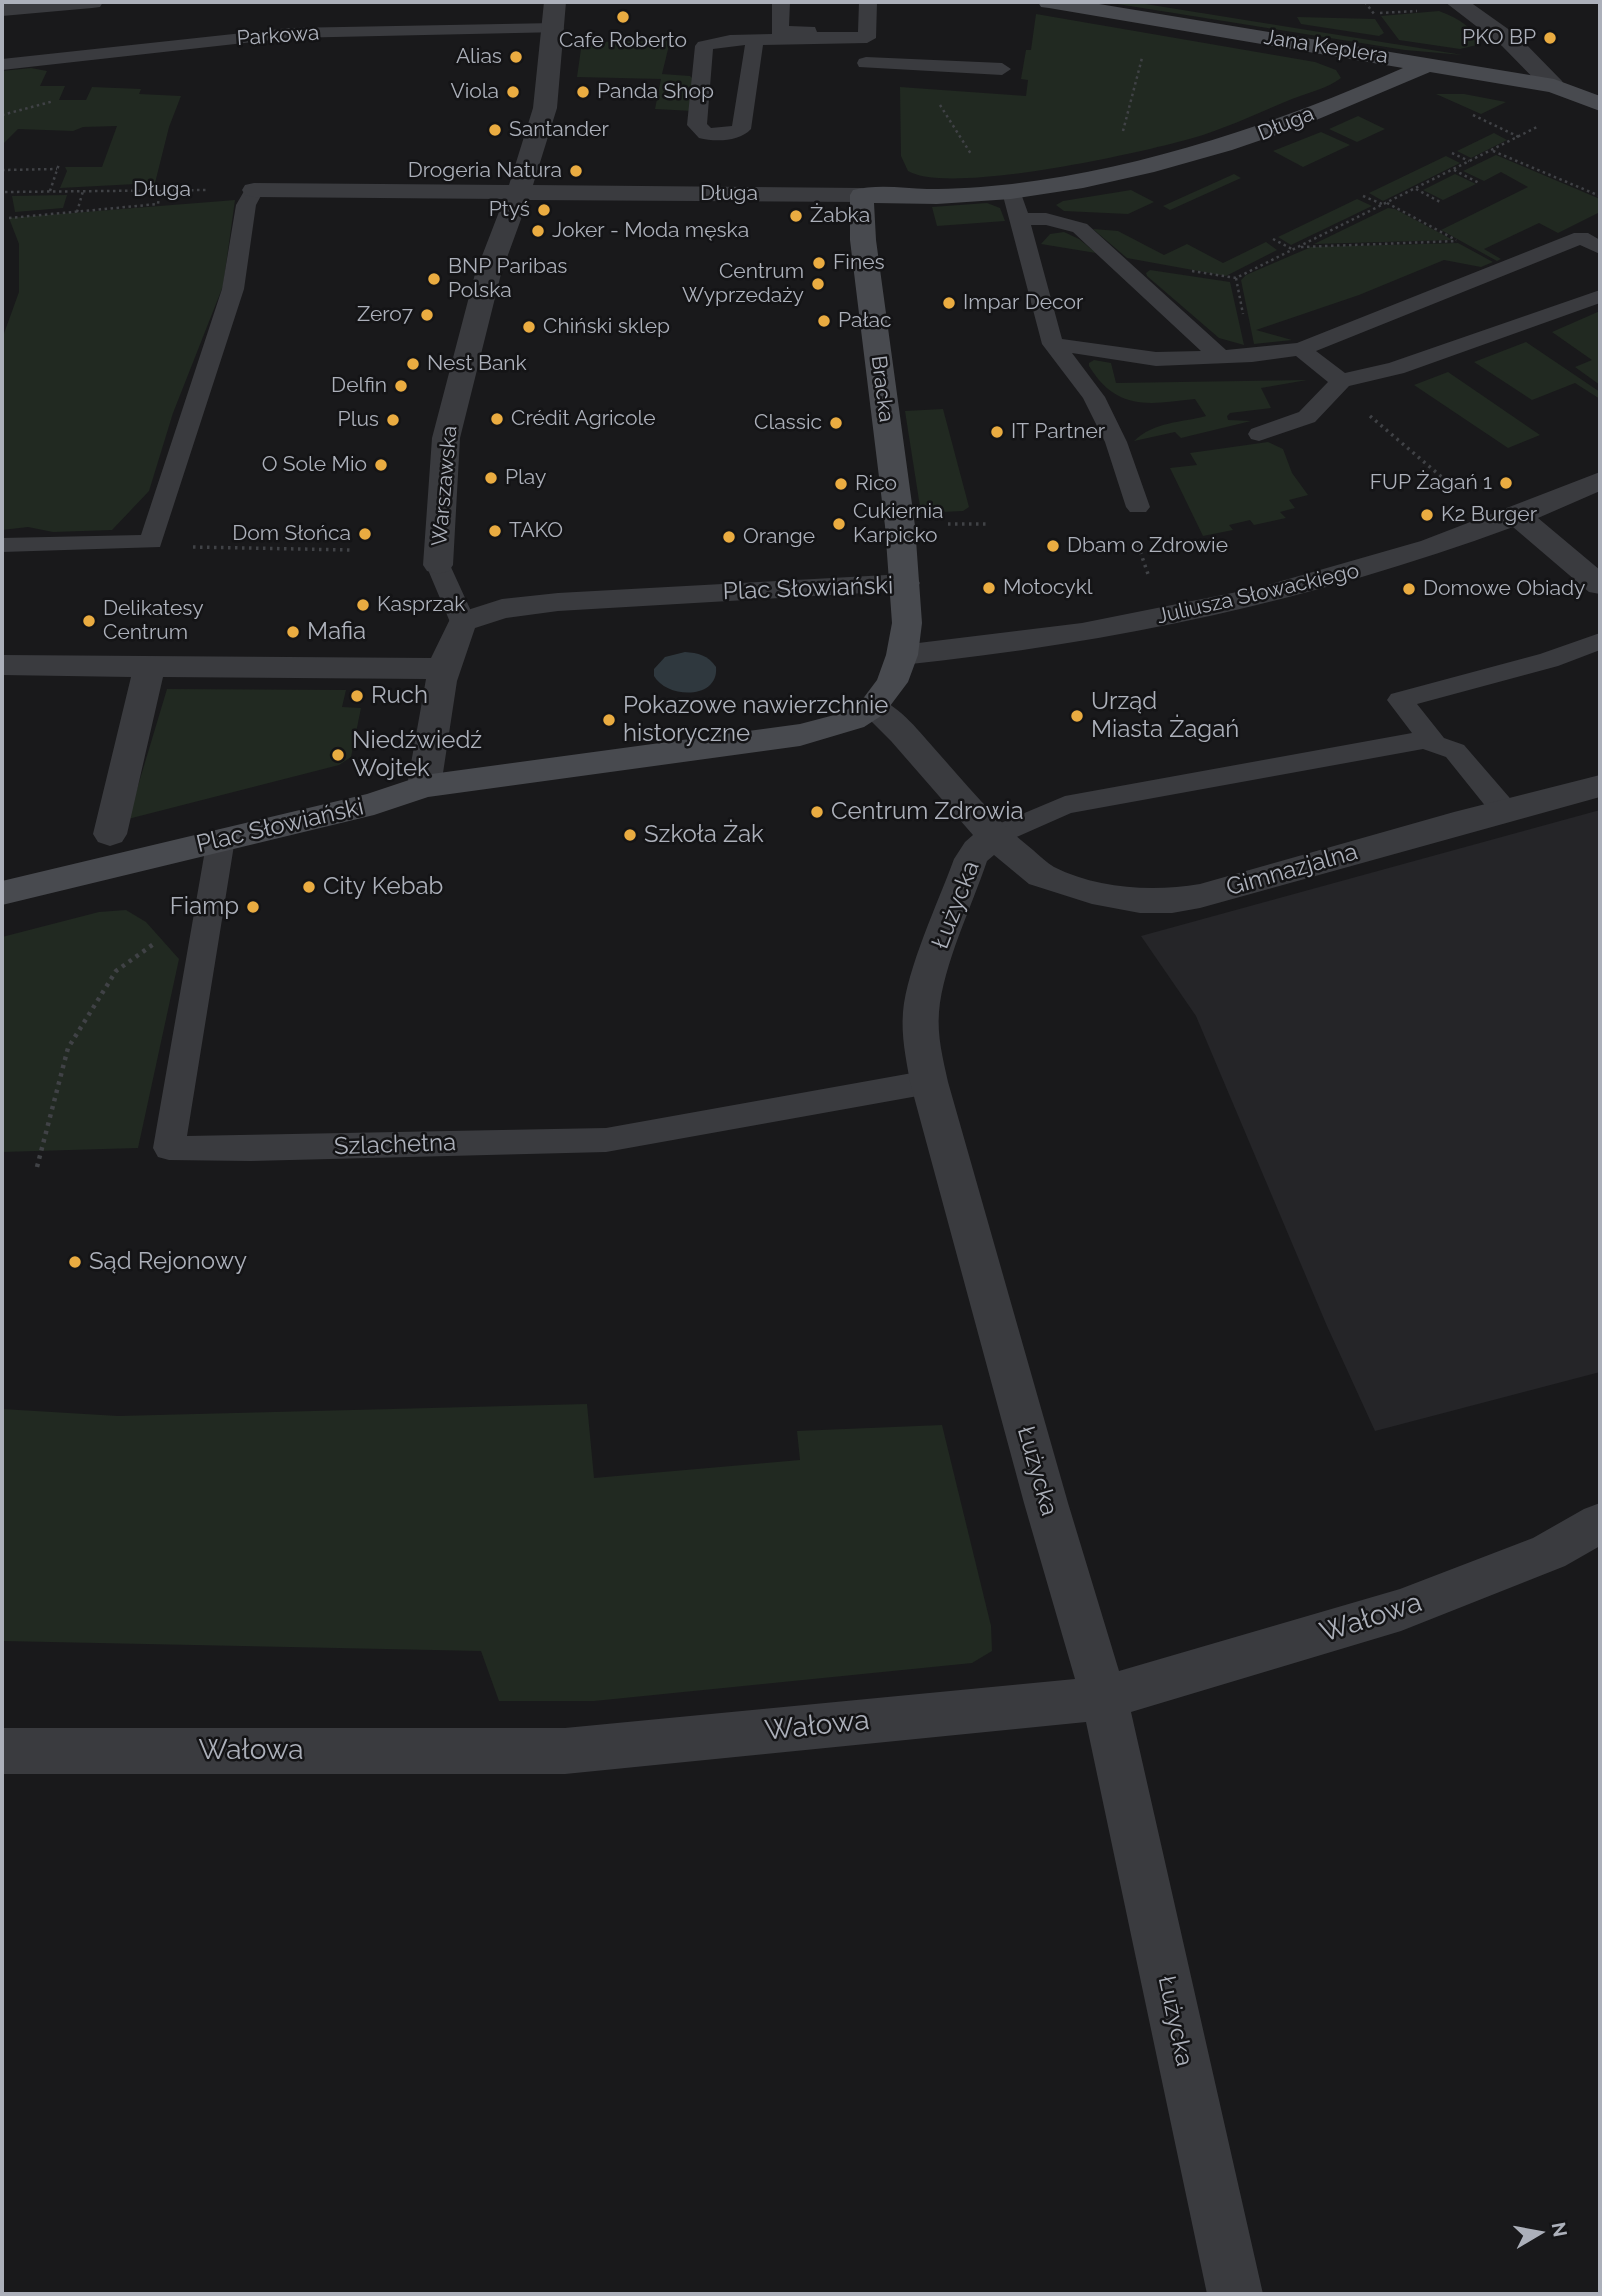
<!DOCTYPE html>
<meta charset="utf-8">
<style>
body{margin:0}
#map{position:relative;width:1602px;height:2296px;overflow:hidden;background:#19191b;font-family:Raleway,sans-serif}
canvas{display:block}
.frame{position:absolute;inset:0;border:4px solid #acb0ba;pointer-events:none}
.north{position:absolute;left:1504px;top:2198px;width:70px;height:70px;-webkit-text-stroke:5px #141416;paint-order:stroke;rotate:80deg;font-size:19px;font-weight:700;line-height:28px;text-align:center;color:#acb0ba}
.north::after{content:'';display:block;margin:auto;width:24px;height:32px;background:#acb0ba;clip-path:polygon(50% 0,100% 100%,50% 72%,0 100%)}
</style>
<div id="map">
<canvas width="1602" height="2296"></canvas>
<div class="frame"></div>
<div class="north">N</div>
</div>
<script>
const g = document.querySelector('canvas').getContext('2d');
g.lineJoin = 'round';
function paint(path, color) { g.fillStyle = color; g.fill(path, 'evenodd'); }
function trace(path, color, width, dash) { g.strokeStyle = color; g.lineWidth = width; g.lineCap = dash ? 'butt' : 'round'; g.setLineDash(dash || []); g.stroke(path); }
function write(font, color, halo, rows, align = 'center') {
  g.font = font + ' Raleway,sans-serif'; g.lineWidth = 5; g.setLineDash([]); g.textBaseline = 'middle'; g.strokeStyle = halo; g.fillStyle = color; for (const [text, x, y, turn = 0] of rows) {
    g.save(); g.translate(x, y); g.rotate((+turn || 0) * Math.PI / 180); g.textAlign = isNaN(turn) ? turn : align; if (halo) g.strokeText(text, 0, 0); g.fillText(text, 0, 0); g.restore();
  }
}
paint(new Path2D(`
 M 1600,810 L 1600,1372 L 1375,1431 L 1327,1326 L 1196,1016 L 1141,936 Z`), '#252528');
paint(new Path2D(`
 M 1105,2 L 1133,2 L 1463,55 L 1405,50 Z
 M 1439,11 C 1455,17 1475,26 1477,45 L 1460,49 L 1399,40 L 1381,16 Z
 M 1036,14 L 1315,62 L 1336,70 L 1341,78 C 1328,88 1308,93 1292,99 C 1263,111 1233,125 1203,135 C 1152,151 950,196 908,171 L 901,156 L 900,87 L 1026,96 L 1028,80 L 1021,79 L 1026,50 L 1031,50 Z
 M 1297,17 L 1375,19 L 1384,33 L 1379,36 L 1301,24 Z
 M 670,41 L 662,74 L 690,76 L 696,82 L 693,111 L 655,109 L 661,79 L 577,77 L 582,42 Z
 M 31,68 L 47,71 L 40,86 L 65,86 L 59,100 L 86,100 L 92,87 L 141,89 L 139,94 L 181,96 L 169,127 L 155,183 L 60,188 L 67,171 L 65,167 L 102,167 L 117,126 L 83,127 L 73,131 L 18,129 L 2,145 L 2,71 Z
 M 1436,94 L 1464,94 L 1506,102 L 1481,114 Z
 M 1358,116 L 1385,129 L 1357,142 L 1329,129 Z
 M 1321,132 L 1350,145 L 1303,167 L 1273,151 Z
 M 1494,133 L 1507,140 L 1471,158 L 1457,151 Z
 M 1496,155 L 1600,199 L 1600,212 L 1558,233 L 1539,223 L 1484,249 L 1501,259 L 1497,261 L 1441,230 L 1528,187 L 1501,172 L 1484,181 L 1463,171 Z
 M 1446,156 L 1460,163 L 1383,201 L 1369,193 Z
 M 1234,174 L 1241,178 L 1170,210 L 1163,206 Z
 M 1455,174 L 1476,184 L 1443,200 L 1423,190 Z
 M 1131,190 L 1154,202 L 1128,214 L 1064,211 L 1056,205 L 1063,201 Z
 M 67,195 L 63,208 L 15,212 L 12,196 Z
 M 1357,199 L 1372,206 L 1291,245 L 1278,237 Z
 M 235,200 L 223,286 L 173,413 L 149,491 L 112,530 L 53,532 L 28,527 L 2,530 L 2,339 L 19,292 L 19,244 L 9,218 Z
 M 987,203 L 1000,208 L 1005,221 L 937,226 L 932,207 Z
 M 1388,208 L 1395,209 L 1453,240 L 1314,244 Z
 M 1093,229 L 1118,231 L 1164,255 L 1187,244 L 1223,263 L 1266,242 L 1277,250 L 1226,276 L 1127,258 Z
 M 1064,232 L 1079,239 L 1096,253 L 1041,244 L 1050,234 Z
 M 1458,243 L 1493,262 L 1481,267 L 1444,260 L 1359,295 L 1256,330 L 1292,340 L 1254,344 L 1241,280 L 1246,275 L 1311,247 Z
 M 1150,270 L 1230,282 L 1244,345 L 1219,338 L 1147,276 L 1146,273 Z
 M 1600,311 L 1600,385 L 1575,367 L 1592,360 L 1552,332 Z
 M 1526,342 L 1600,392 L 1600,399 L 1575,383 L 1532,400 L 1474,362 Z
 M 1094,360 L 1111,363 L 1116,383 L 1307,380 L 1261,388 L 1271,408 L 1230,413 L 1227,416 L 1228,420 L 1251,421 L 1181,438 L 1175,432 L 1134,441 C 1155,421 1181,423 1206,416 L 1195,399 C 1150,404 1117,412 1089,366 L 1089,363 Z
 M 1448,372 L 1540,435 L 1508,448 L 1414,385 Z
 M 943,409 L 969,507 L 963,511 L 921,513 L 905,411 Z
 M 1268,442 L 1283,449 L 1292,473 L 1308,495 L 1289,500 L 1295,508 L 1280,512 L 1286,518 L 1254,525 L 1250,520 L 1229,525 L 1233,530 L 1203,536 L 1170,468 L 1197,465 L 1190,453 Z
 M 167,689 L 346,690 L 342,707 L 361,708 L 351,757 L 339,765 L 128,819 Z
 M 126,910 L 146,922 L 179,959 L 138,1148 L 2,1152 L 2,937 L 99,912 Z
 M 587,1404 L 594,1478 L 800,1460 L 797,1431 L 942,1425 L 991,1626 L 992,1651 L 972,1663 L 594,1701 L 499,1701 L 481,1651 L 2,1641 L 2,1409 L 118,1416 Z`), '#212921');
paint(new Path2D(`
 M 685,652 C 698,653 708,655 716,667 C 719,700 667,699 654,676 L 654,669 L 665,657 Z`), '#2f383e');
trace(new Path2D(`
 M 1365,2 L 1374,14
 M 1380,13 L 1417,11
 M 940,105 L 971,154
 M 2,115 L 54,101
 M 1473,115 L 1519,137
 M 1123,131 L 1142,58
 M 1493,151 L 1600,196
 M 1452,153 L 1469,161
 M 2,170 L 57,169
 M 1454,170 L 1479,183
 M 1416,189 L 1440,202
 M 50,191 L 59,164
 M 5,192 L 207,190
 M 1363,196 L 1382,204
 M 1387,203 L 1456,240
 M 77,212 L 83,191
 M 9,218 L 158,204 L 160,190
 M 1273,239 L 1292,249
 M 1301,247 L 1457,241
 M 1192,271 L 1236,278 L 1539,126
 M 1236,278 L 1243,314`), '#404246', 2.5, [2.5, 3.5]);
trace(new Path2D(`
 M 1370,416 L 1457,490
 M 948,524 L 990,524
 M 1138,545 L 1149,577
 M 193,547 L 352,550`), '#404246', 3.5, [2.5, 4.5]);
trace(new Path2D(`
 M 37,1167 L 68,1048 L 116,971 L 155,943`), '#404246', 4.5, [3.5, 5]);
paint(new Path2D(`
 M 772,2 L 790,2 L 789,26 L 815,27 L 817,32 L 858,32 L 859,2 L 877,2 L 876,38 L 867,43 L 763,45 L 751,129 C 739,142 715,142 699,138 L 687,125 L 695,46 L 698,42 L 730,35 L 772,34 ZM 745,45 L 732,126 L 711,128 L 707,124 L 713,49 Z
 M 555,23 L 564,28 L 561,32 L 289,38 L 2,70 L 2,59 L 289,28 Z
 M 866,57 L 1002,63 L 1011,69 L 1002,75 L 859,67 L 857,63 L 859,59 Z
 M 254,184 L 261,186 L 264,190 L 256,205 L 244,289 L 160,547 L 2,552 L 2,538 L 141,535 L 222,289 L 236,205 L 247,186 Z
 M 1012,186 L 1019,188 L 1028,213 L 1046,213 L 1087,224 L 1226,350 L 1297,343 L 1574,233 L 1588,233 L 1600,240 L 1600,254 L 1580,245 L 1316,351 L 1345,373 L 1389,363 L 1600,290 L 1600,303 L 1404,373 L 1349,386 L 1315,422 L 1259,441 L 1251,439 L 1248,434 L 1251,429 L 1299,412 L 1328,382 L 1296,356 L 1252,362 L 1156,366 L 1072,353 L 1105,397 L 1127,442 L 1150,507 L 1146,512 L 1130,512 L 1126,507 L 1105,442 L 1083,398 L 1042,344 L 1002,192 L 1005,188 ZM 1031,225 L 1046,225 L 1073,232 L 1201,351 L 1156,352 L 1062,339 Z
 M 438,558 L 447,560 L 450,565 L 476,622 L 472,628 L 463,630 L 454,628 L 450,622 L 426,565 L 429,560 Z
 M 1600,633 L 1600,650 L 1558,666 L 1417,704 L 1444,738 L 1464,745 L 1515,804 L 1519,811 L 1515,818 L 1505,820 L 1495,818 L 1446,757 L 1423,749 L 1071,813 L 994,847 L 984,844 L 980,837 L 984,830 L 1065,796 L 1412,733 L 1387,700 L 1391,694 L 1540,654 Z
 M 221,829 L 231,832 L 235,839 L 187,1136 L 606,1128 L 929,1070 L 940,1074 L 944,1082 L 940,1090 L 929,1094 L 606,1152 L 251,1161 L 169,1160 L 158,1157 L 153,1148 L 207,839 L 211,832 Z`), '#3a3b3f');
paint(new Path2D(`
 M 22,2 L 103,2 L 100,7 L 92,8 L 2,16 L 2,4 Z
 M 544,2 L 566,2 L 557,108 L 533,185 L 862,188 L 871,190 L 874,195 L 871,200 L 862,202 L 528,200 L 501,274 L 460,438 L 453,565 L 449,571 L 438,574 L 427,571 L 423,565 L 432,438 L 475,274 L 504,199 L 254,197 L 245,195 L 242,190 L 245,185 L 254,183 L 509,185 L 533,108 Z
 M 1445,2 L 1470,2 L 1518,36 L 1562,81 L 1565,86 L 1562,91 L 1546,91 L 1502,46 Z
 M 1600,472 L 1600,491 L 1538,518 L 1600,570 L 1600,594 L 1589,592 L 1513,527 C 1309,602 1118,642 902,665 L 891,662 L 886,655 L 891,648 L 902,645 L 1082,623 L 1257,588 L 1421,541 Z
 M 905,574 L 916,576 L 920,583 L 916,590 L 558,611 L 506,618 L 475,628 L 457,681 L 441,786 L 436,794 L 424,797 L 412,794 L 407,786 L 426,679 L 163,677 L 127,834 L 122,842 L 110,846 L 98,842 L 93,834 L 131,677 L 2,675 L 2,655 L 431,658 L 452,615 L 502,599 L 558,593 Z
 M 873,697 C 897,703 917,729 933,747 C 965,783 995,820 1033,850 C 1040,856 1047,863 1054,867 C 1098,889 1153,892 1200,884 L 1454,812 L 1600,775 L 1600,797 L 1200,908 L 1172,913 L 1140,913 L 1092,904 L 1029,884 L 994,855 L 987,861 C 972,906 943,965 939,1012 C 937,1036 943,1059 948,1082 L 1068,1503 L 1119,1671 L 1400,1589 L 1533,1538 L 1584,1509 L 1600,1503 L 1600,1546 L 1565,1566 L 1401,1631 L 1131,1712 L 1263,2294 L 1207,2294 L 1086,1722 L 565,1774 L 2,1774 L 2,1728 L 565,1728 L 1075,1679 L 1024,1503 L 910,1082 C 906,1059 901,1036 903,1012 C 907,968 938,903 954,859 L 965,842 L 973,835 L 891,741 L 857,707 L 862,700 Z`), '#3a3b3f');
paint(new Path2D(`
 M 1038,2 L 1087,2 L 1554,79 L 1600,96 L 1600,111 L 1549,92 L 1430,72 L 1302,126 L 1232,150 L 1154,172 L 1083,188 L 1011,199 L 937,204 L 874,203 L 876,240 L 915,526 L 922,623 L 918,655 L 908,682 L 884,714 L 864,727 L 800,746 L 428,797 L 374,815 L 2,905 L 2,881 L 367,794 L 424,775 L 800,724 L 842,713 L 862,700 L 877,680 L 886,655 L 892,623 L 885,526 L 850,240 L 850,195 L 853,190 C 876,184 904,188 927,189 C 955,189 985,187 1012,184 C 1149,167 1277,123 1403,68 L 1049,8 L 1041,7 Z`), '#484a4f');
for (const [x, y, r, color] of [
 [623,17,7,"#eaac41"],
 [1550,38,7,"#eaac41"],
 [516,57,7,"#eaac41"],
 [513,92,7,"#eaac41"],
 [583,92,7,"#eaac41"],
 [495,130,7,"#eaac41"],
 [576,171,7,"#eaac41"],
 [544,210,7,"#eaac41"],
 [796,216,7,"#eaac41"],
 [538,231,7,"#eaac41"],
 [819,263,7,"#eaac41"],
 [434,279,7,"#eaac41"],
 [818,284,7,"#eaac41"],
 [949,303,7,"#eaac41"],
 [427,315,7,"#eaac41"],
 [824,321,7,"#eaac41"],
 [529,327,7,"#eaac41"],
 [413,364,7,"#eaac41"],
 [401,386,7,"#eaac41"],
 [497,419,7,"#eaac41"],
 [393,420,7,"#eaac41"],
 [836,423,7,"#eaac41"],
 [997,432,7,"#eaac41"],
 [381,465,7,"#eaac41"],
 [491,478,7,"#eaac41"],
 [1506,483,7,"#eaac41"],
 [841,484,7,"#eaac41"],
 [1427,515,7,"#eaac41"],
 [839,524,7,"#eaac41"],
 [495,531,7,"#eaac41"],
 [365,534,7,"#eaac41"],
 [729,537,7,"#eaac41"],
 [1053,546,7,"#eaac41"],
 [989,588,7,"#eaac41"],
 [1409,589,7,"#eaac41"],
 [363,605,7,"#eaac41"],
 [89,621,7,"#eaac41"],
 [293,632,7,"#eaac41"],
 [357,696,7,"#eaac41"],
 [1077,716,7,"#eaac41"],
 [609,720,7,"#eaac41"],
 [338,755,7,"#eaac41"],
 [817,812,7,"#eaac41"],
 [630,835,7,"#eaac41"],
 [309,887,7,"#eaac41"],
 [253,907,7,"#eaac41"],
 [75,1262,7,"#eaac41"]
]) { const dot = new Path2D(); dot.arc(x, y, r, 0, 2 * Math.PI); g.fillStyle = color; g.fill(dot); trace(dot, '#141416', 2.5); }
write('21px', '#acb0ba', '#141416', [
 ["Parkowa",278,36,-4],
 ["Jana Keplera",1326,47,9],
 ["Długa",1286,124,-22],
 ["Długa",162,190],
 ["Długa",729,194],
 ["Bracka",882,389,83],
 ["Warszawska",445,486,-85],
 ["Juliusza Słowackiego",1258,594,-13]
]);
write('21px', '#acb0ba', '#141416', [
 ["PKO BP",1536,38,"right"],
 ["Cafe Roberto",623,41,"center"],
 ["Alias",502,57,"right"],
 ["Viola",499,92,"right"],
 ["Panda Shop",597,92],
 ["Santander",509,130],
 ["Drogeria Natura",562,171,"right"],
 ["Ptyś",530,210,"right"],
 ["Żabka",810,216],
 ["Joker - Moda męska",552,231],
 ["Fines",833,263],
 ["BNP Paribas",448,267],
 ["Polska",448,291],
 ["Centrum",804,272,"right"],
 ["Wyprzedaży",804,296,"right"],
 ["Impar Decor",963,303],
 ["Zero7",413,315,"right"],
 ["Pałac",838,321],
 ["Chiński sklep",543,327],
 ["Nest Bank",427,364],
 ["Delfin",387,386,"right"],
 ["Crédit Agricole",511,419],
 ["Plus",379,420,"right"],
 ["Classic",822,423,"right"],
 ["IT Partner",1011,432],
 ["O Sole Mio",367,465,"right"],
 ["Play",505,478],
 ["FUP Żagań 1",1492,483,"right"],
 ["Rico",855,484],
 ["Cukiernia",853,512],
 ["Karpicko",853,536],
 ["K2 Burger",1441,515],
 ["TAKO",509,531],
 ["Dom Słońca",351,534,"right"],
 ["Orange",743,537],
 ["Dbam o Zdrowie",1067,546],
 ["Motocykl",1003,588],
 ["Domowe Obiady",1423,589],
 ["Kasprzak",377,605],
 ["Delikatesy",103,609],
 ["Centrum",103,633]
], 'left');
write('24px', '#acb0ba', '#141416', [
 ["Plac Słowiański",808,589,-2],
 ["Plac Słowiański",280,826,-13],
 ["Gimnazjalna",1292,870,-16],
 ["Łużycka",956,905,-69],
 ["Szlachetna",395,1145,-2],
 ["Łużycka",1037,1471,74],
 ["Łużycka",1175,2021,78]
]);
write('24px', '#acb0ba', '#141416', [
 ["Mafia",307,632],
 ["Ruch",371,696],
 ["Urząd",1091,702],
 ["Miasta Żagań",1091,730],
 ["Pokazowe nawierzchnie",623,706],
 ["historyczne",623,734],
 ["Niedźwiedź",352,741],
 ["Wojtek",352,769],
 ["Centrum Zdrowia",831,812],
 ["Szkoła Żak",644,835],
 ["City Kebab",323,887],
 ["Fiamp",239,907,"right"],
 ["Sąd Rejonowy",89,1262]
], 'left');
write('28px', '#acb0ba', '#141416', [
 ["Wałowa",1371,1618,-18],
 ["Wałowa",817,1726,-6],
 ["Wałowa",251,1751]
]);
</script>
